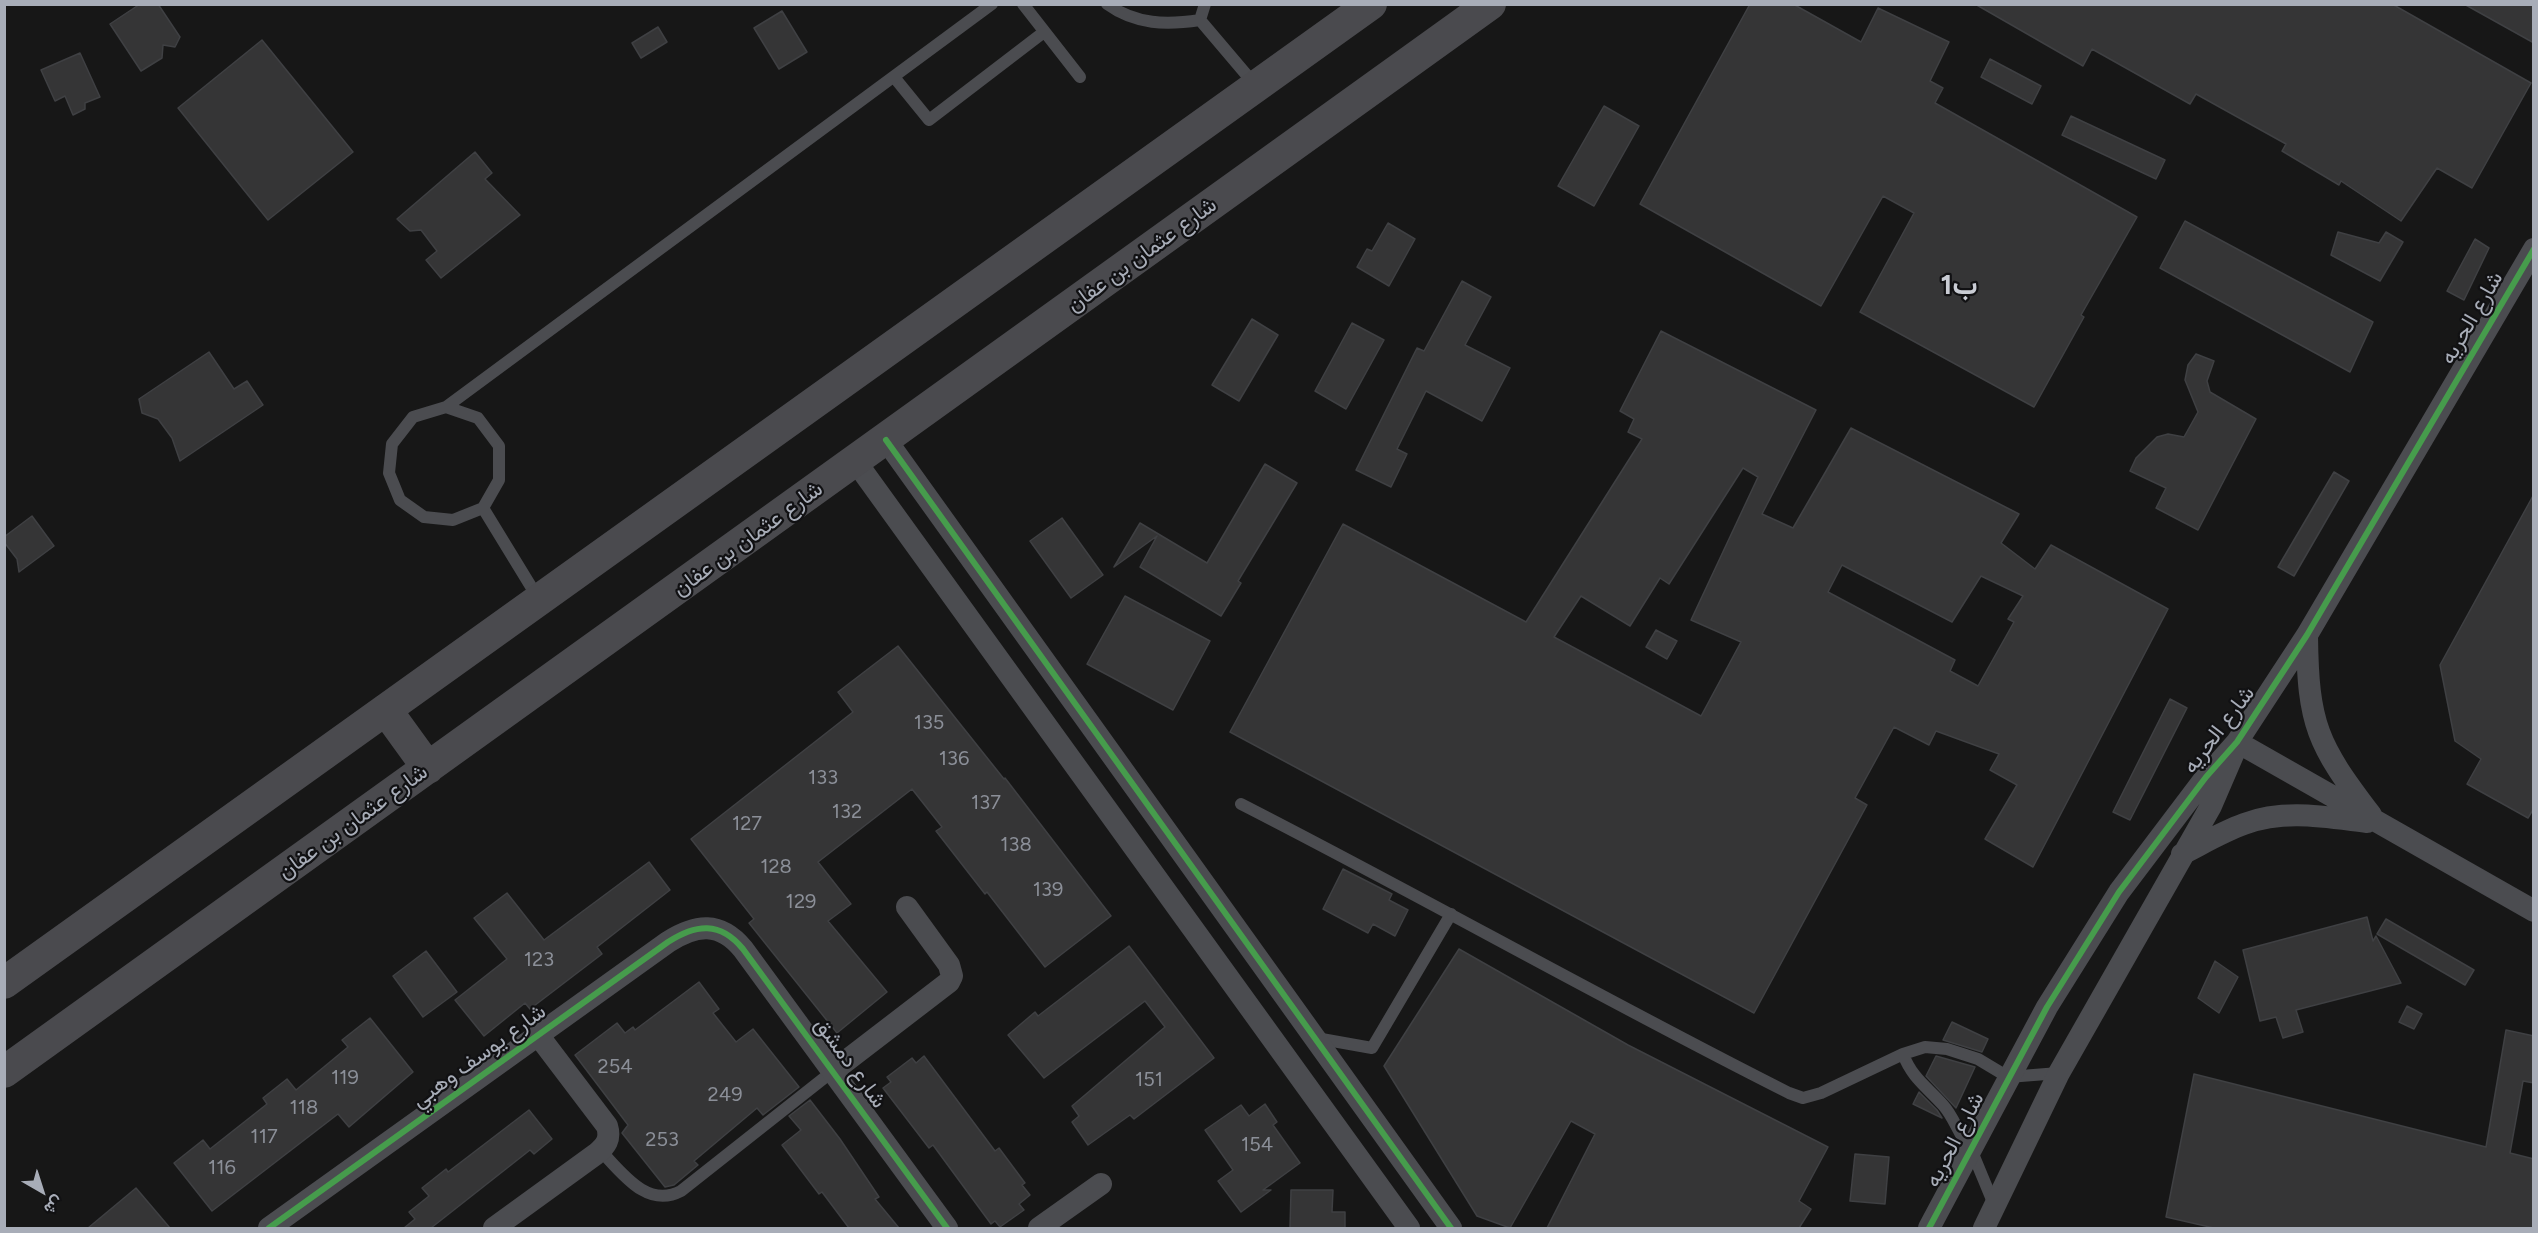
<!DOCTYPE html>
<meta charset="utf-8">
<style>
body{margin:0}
#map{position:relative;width:2538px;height:1233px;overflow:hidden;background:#171717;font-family:Figtree,Vazirmatn,sans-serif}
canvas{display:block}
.frame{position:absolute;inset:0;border:6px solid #a8adb8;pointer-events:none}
.north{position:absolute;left:12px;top:1161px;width:60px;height:60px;-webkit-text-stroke:4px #111113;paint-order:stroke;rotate:141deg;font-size:16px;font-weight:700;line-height:24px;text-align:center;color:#a8adb8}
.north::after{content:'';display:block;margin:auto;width:21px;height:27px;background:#a8adb8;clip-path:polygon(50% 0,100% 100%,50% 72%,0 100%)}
</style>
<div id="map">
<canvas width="2538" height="1233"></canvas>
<div class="frame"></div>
<div class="north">ش</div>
</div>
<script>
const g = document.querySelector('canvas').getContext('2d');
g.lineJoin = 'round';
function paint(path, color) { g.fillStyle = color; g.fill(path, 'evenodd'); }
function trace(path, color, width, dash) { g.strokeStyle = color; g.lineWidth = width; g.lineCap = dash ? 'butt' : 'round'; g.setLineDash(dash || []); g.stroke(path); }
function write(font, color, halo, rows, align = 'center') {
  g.font = font + ' Figtree,Vazirmatn,sans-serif'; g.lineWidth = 4.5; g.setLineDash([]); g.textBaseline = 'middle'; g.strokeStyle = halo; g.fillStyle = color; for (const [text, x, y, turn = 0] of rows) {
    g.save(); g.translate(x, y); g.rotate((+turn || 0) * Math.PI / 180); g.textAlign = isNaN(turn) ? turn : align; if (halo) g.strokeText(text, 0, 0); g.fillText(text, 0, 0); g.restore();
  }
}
const building = new Path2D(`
 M 140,4 L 158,4 L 180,37 L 175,47 L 163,45 L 162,58 L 141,71 L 110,24 Z
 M 1750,4 L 1793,4 L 1861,42 L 1878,8 L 1949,42 L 1930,81 L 1943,88 L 1935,103 L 2137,217 L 2081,315 L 2084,317 L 2034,407 L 1860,312 L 1914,213 L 1883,196 L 1821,306 L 1640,204 Z
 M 1975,4 L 2392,4 L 2531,83 L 2472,188 L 2437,168 L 2401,221 L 2341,181 L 2339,185 L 2282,151 L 2286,144 L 2196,94 L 2190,104 L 2092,49 L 2083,66 Z
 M 2464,4 L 2534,4 L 2534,43 Z
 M 782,11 L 807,52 L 779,69 L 754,28 Z
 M 658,27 L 667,42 L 641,58 L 632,43 Z
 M 262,40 L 353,152 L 268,220 L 178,108 Z
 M 80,53 L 100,97 L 85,103 L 85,109 L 73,115 L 65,96 L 55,101 L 41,70 Z
 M 1990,59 L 2041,86 L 2032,104 L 1981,77 Z
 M 1604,106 L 1639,126 L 1594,206 L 1558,186 Z
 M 2071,116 L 2165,160 L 2156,179 L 2062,135 Z
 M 475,152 L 492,173 L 485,179 L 520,215 L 441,278 L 426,260 L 437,251 L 421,230 L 410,231 L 397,219 Z
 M 2185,221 L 2373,322 L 2350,372 L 2160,268 Z
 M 1388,223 L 1415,239 L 1389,286 L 1357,267 L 1367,249 L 1372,251 Z
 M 2338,232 L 2379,243 L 2386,232 L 2403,242 L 2380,281 L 2331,255 Z
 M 2475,239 L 2489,248 L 2464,300 L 2447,291 Z
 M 1462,281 L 1491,297 L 1465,345 L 1510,368 L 1482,421 L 1426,391 L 1397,449 L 1407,454 L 1391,487 L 1356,470 L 1417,348 L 1424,351 Z
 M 1252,319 L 1278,335 L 1239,401 L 1212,385 Z
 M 1352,323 L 1384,340 L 1346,409 L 1315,391 Z
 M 1661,331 L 1816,410 L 1762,514 L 1793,528 L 1851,428 L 2019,514 L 2001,543 L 2035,569 L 2051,545 L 2168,609 L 2033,867 L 1985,839 L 2017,785 L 1990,770 L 1999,754 L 1936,731 L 1929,745 L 1894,727 L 1855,798 L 1867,805 L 1754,1013 L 1230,732 L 1343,524 L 1526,622 L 1642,439 L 1628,432 L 1634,419 L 1620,411 ZM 1743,468 L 1758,477 L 1691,620 L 1741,642 L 1701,716 L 1554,637 L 1581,596 L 1630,626 L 1660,578 L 1669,584 ZM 1842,565 L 1952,622 L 1981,576 L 2023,596 L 2008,619 L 2014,622 L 1978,686 L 1950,671 L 1955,660 L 1828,592 Z
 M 209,352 L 234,389 L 247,381 L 263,405 L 180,461 L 172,438 L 158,419 L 142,413 L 139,399 Z
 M 2196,354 L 2214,361 L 2207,381 L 2210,392 L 2256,419 L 2198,530 L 2156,508 L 2166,488 L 2130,471 L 2136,458 L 2157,437 L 2168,434 L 2184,437 L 2198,412 L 2185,380 L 2188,365 Z
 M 1265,464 L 1297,483 L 1238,581 L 1241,583 L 1221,616 L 1140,567 L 1157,536 L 1114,567 L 1140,523 L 1207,563 Z
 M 2334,472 L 2349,481 L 2294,576 L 2278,567 Z
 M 2534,494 L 2534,808 L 2528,818 L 2467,784 L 2481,759 L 2455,741 L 2440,665 Z
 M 32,516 L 54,546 L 19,572 L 17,559 L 4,542 L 4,537 Z
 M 1062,518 L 1103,575 L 1071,598 L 1030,541 Z
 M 1125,596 L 1210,641 L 1173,710 L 1087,664 Z
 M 1656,630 L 1677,641 L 1667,659 L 1646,647 Z
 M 898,646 L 1004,779 L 1005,778 L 1111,916 L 1045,967 L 987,892 L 985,894 L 936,831 L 942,827 L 912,789 L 818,862 L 851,904 L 828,921 L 887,992 L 837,1033 L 749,923 L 754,919 L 691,839 L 853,712 L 838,692 Z
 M 2170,699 L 2187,708 L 2130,820 L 2113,812 Z
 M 649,862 L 670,890 L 597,947 L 602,954 L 530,1009 L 525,1003 L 484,1036 L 455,1000 L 507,959 L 474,918 L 507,893 L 544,940 Z
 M 1343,869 L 1392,894 L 1389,900 L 1408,910 L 1395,936 L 1373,924 L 1368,933 L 1323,909 Z
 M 2367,917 L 2373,941 L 2376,936 L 2401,983 L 2296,1010 L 2303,1032 L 2283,1038 L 2276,1017 L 2260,1021 L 2243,950 Z
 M 2386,919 L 2474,970 L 2465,985 L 2377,934 Z
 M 1129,946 L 1214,1058 L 1134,1119 L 1130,1115 L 1088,1145 L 1072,1122 L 1079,1116 L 1072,1106 L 1165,1027 L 1145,1001 L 1044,1078 L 1008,1035 L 1035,1012 L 1038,1016 Z
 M 1459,949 L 1628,1045 L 1828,1147 L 1799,1201 L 1811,1209 L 1799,1228 L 1547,1228 L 1595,1134 L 1571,1121 L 1510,1228 L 1477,1216 L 1384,1066 Z
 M 426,951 L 457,992 L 423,1017 L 393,976 Z
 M 2215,961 L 2238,977 L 2219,1013 L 2198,998 Z
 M 699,982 L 719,1009 L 713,1013 L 736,1042 L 753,1029 L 799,1087 L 763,1115 L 757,1108 L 694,1161 L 698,1165 L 674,1185 L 665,1187 L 622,1133 L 628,1125 L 575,1055 L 617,1023 L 625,1033 L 633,1027 L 635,1030 Z
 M 2407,1006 L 2422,1014 L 2414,1029 L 2399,1022 Z
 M 370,1018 L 413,1072 L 349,1127 L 338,1114 L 212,1211 L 174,1163 L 203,1140 L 210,1149 L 267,1104 L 263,1098 L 287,1079 L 296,1090 L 348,1047 L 342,1040 Z
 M 1952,1022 L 1988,1039 L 1982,1052 L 1943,1040 Z
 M 2506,1030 L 2534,1036 L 2534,1083 L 2523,1081 L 2510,1153 L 2534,1159 L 2534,1228 L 2214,1228 L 2166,1217 L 2194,1074 L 2486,1147 Z
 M 924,1056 L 995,1151 L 999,1148 L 1025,1183 L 1022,1185 L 1030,1195 L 1019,1204 L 1024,1210 L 1000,1227 L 995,1221 L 991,1224 L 933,1145 L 929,1148 L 883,1088 L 891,1082 L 887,1077 L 912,1058 L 916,1063 Z
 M 1936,1056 L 1975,1067 L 1956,1108 L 1926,1076 Z
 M 1919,1092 L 1937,1110 L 1942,1118 L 1913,1104 Z
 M 810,1100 L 840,1139 L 879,1197 L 875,1199 L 899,1228 L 849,1228 L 822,1192 L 819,1194 L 782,1145 L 801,1130 L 789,1116 Z
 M 1265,1104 L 1277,1122 L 1273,1125 L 1300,1163 L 1263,1190 L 1271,1190 L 1241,1212 L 1218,1181 L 1233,1170 L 1205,1130 L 1241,1105 L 1249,1116 Z
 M 529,1110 L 552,1139 L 534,1154 L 530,1150 L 431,1228 L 404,1228 L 415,1219 L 409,1212 L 429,1196 L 422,1188 L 446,1169 L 448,1172 Z
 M 1855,1154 L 1889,1157 L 1885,1204 L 1850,1201 Z
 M 136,1188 L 170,1228 L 88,1228 Z
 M 1291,1190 L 1333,1190 L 1332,1212 L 1345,1212 L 1345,1228 L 1290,1228 Z`);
paint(building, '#353536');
trace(building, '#3f4043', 1.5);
trace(new Path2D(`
 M 1023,4 L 1080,77
 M 1107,4 C 1136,25 1167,25 1200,20
 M 1200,20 L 1256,86
 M 1200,20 L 1205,4
 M 894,77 L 929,120 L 1044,32
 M 446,407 L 992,4
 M 446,407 L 478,418 L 499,446 L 499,480 L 483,508 L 453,520 L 424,517 L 400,500 L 389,473 L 392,444 L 413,417 Z
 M 483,508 L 538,598
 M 1241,804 C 1425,898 1604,1000 1789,1093 L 1803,1098 L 1821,1093 L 1903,1054 L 1925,1047 L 1947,1049 L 1978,1059 L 2008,1077 L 2059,1073
 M 1316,1038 L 1372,1048 L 1451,914
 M 1903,1054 C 1912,1078 1927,1087 1943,1105 C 1955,1118 1959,1137 1971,1149 L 1995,1207
 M 600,1150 C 622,1173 647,1209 681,1191 L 833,1071`), '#4b4c50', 12);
trace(new Path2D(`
 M 886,440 L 1451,1228
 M 856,462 L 1409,1228
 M 2307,635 C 2308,725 2317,744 2371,815
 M 2237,742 L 2534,911
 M 2182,854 C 2202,844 2222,832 2244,824 C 2284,809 2325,817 2367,822
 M 833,1071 L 949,982 L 952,976 L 949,965 L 907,907
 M 269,1228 L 668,942 C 696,924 720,921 743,949 L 947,1228
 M 494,1228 L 596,1154 C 606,1146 611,1139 607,1126 L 538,1035
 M 1039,1228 L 1101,1184
 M 1929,1228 L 2047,1007 L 2119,892 L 2206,777 L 2237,742 L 2307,635 L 2534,249
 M 1984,1228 L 2059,1073 L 2211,806 L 2233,755`), '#4b4c50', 22);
trace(new Path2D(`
 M 386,710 L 428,768
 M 4,983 L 1371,4
 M 4,1072 L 1490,4`), '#4a4a4e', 32);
trace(new Path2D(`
 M 886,440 L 1451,1228
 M 269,1228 L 668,942 C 696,924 720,921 743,949 L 947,1228
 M 1929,1228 L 2047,1007 L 2119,892 L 2206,777 L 2237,742 L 2307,635 L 2534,249`), '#469c4c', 6);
write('20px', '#8b8f98', null, [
 ["135",929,723],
 ["136",954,759],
 ["133",823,778],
 ["137",986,803],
 ["132",847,812],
 ["127",747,824],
 ["138",1016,845],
 ["128",776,867],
 ["139",1048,890],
 ["129",801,902],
 ["123",539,960],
 ["254",615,1067],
 ["119",345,1078],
 ["151",1149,1080],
 ["249",725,1095],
 ["118",304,1108],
 ["117",264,1137],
 ["253",662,1140],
 ["154",1257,1145],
 ["116",222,1168]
]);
write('22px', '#a8adb8', '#111113', [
 ["شارع عثمان بن عفان",1142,255,-36],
 ["شارع الحريه",2472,318,-60],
 ["شارع عثمان بن عفان",748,539,-36],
 ["شارع الحريه",2219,730,-53],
 ["شارع عثمان بن عفان",353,822,-36],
 ["شارع يوسف وهبي",479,1056,-36],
 ["شارع دمشق",850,1063,54],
 ["شارع الحريه",1955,1140,-63]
]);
write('bold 28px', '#c9ccd4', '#111113', [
 ["ب1",1959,286]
]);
</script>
